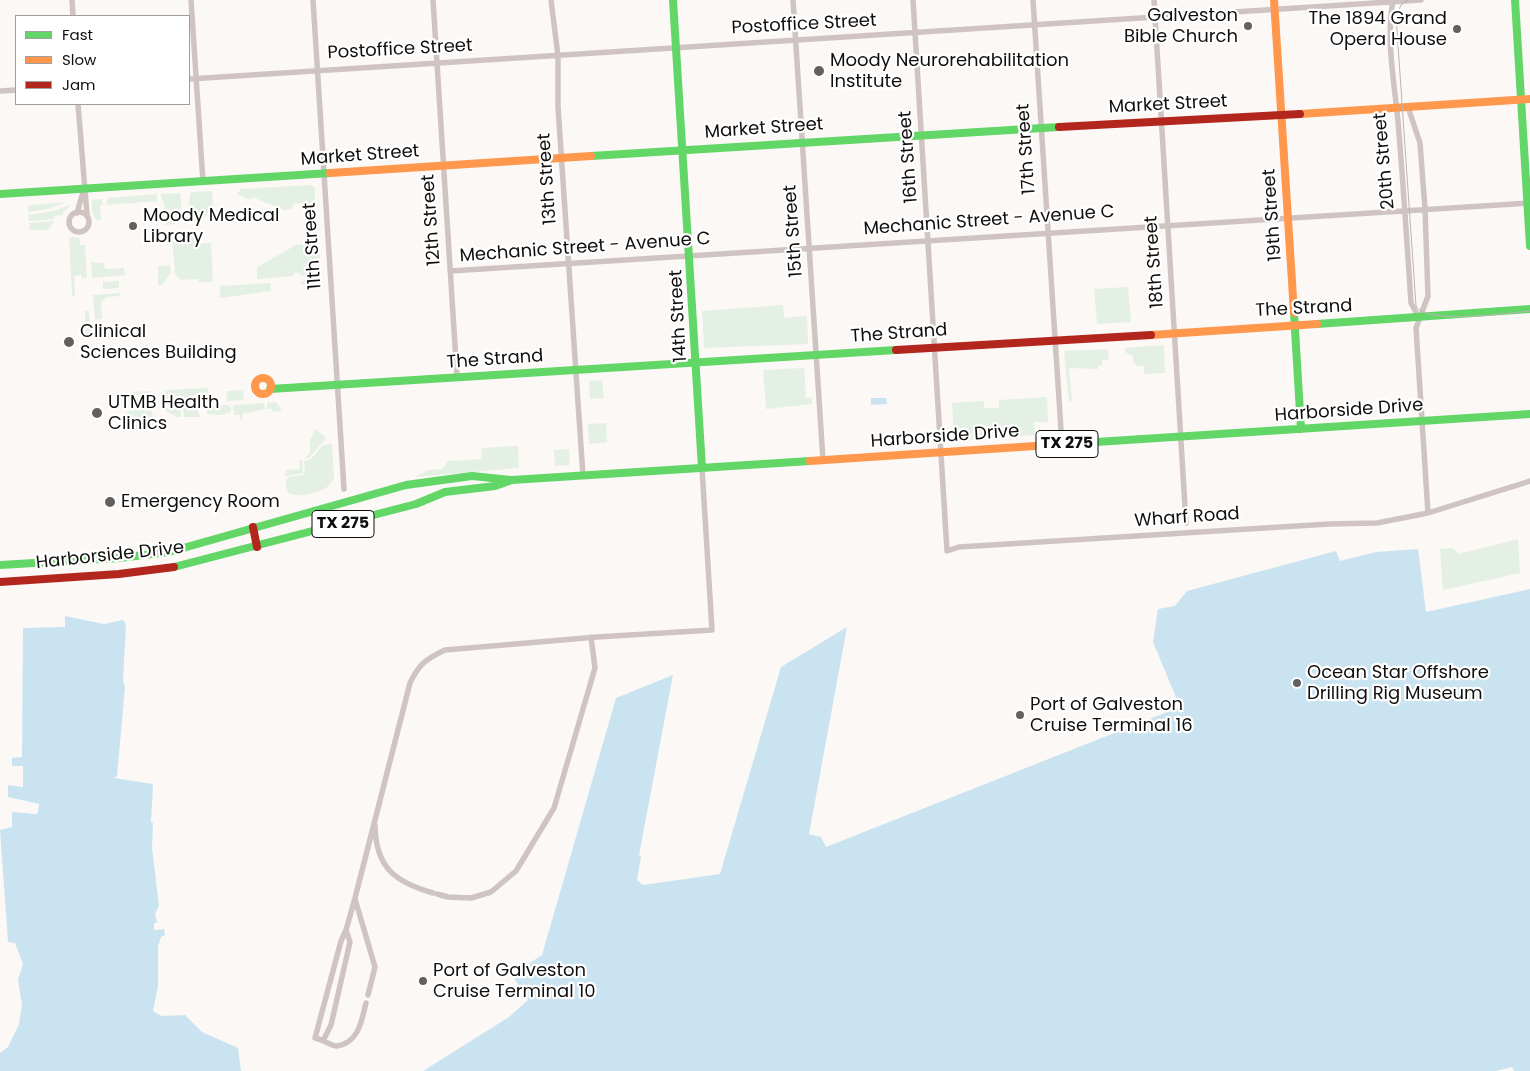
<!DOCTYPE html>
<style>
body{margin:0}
#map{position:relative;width:1530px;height:1071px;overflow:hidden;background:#fbf8f6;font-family:Poppins,sans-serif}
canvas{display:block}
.legend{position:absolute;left:15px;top:15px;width:175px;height:90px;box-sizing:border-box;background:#fff;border:1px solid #a09f9f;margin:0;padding:6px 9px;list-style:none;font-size:15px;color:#110f0e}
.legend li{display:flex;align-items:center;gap:10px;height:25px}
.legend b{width:25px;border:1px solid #a09f9f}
</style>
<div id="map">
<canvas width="1530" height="1071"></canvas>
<ul class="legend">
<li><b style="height:6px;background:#63d668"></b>Fast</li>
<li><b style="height:6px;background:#ff974d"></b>Slow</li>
<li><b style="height:6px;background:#b3261e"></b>Jam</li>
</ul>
</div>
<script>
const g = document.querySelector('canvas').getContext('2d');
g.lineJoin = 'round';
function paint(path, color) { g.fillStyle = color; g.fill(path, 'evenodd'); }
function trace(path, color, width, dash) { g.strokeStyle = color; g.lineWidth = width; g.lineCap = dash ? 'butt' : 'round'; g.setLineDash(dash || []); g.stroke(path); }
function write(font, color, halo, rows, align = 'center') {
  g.font = font + ' Poppins,sans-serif'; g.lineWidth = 4.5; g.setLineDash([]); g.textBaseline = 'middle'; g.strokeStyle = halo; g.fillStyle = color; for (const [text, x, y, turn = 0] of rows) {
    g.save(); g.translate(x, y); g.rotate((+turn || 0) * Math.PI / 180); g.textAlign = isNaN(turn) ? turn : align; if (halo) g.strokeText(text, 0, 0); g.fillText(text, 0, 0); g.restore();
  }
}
paint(new Path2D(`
 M 311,185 L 315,188 L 315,209 L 309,208 L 306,203 L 294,204 L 291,209 L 284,210 L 252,197 L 251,200 L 237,194 L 241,189 Z
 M 212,191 L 213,208 L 201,221 L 189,222 L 187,213 L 191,192 Z
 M 180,193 C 182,199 182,217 175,224 L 166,225 L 164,201 L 162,201 L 161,194 Z
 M 157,194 L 157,201 L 107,205 L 107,198 Z
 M 102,199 L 103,205 L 100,205 L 101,220 L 96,220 L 92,211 L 92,200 Z
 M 66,202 L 48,209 L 28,212 L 28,205 Z
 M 72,204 L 63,212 L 63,215 L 54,216 L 54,219 L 29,221 L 28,215 L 54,211 Z
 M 54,221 L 48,230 L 30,230 L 29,223 Z
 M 197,236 L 198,243 L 211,243 L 213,282 L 199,282 L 198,279 L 181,280 L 175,274 L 172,238 Z
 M 69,237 L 79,238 L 80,245 L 85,245 L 87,278 L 82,278 L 81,275 L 74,276 L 75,296 L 72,296 Z
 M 308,244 L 310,247 L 319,247 L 320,261 L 308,270 L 306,275 L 301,276 L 300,273 L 294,273 L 294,276 L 257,279 L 257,267 L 296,245 Z
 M 91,262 L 104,263 L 105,269 L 124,268 L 125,275 L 92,278 Z
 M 170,265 L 171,272 L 162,285 L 158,285 L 158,266 Z
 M 319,280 L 320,288 L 317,286 L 305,288 L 305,284 L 301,284 L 301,281 Z
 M 119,281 L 119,288 L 103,289 L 103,282 Z
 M 270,283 L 271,291 L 220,298 L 220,286 Z
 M 1128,287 L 1131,322 L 1097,324 L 1094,289 Z
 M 121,293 L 119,296 L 108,297 L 101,302 L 102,319 L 95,320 L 93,295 Z
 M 783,305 L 784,318 L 807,316 L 808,344 L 704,348 L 702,311 Z
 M 85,311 L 89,311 L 91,338 L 86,338 Z
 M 95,322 L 99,322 L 100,333 L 110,333 L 111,339 L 96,337 Z
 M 1164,345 L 1165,373 L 1144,374 L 1144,366 L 1137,366 L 1133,361 L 1133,356 L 1125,352 L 1125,348 Z
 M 1108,349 L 1109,360 L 1102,360 L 1102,365 L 1098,366 L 1098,369 L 1069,368 L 1072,401 L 1069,402 L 1064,351 Z
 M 804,368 L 806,398 L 812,398 L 812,404 L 766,409 L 763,370 Z
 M 602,380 L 604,398 L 590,399 L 589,381 Z
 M 208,388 L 209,400 L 165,403 L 164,392 L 167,390 Z
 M 243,390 L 244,400 L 226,401 L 227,391 Z
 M 150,391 L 152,404 L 133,392 Z
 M 123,393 L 133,395 C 134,406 134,427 123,433 L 122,419 L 133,406 Z
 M 137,397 L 152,406 L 153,425 L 150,427 L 129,432 Z
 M 1047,397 L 1048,422 L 1034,422 L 1035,435 L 954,441 L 952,403 L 984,401 L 984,408 L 999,408 L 999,400 Z
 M 276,402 L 282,411 L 272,412 L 272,409 L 267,409 L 267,403 Z
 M 264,403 L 265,409 L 242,414 L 242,420 L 240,420 L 240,415 L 234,415 L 233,405 Z
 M 228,405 L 231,407 L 231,412 L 221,415 L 207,414 L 207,406 Z
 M 180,407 L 181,417 L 177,417 L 165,410 L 165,408 Z
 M 183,408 L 197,408 L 200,417 L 184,417 Z
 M 606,423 L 607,442 L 589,444 L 588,424 Z
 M 316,429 L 326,438 L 309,458 L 304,458 L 310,453 L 310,440 Z
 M 332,444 L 334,478 C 332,481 329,486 326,488 C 315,495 277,504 288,477 L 303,475 L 305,472 L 304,461 L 310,460 L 323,445 Z
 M 518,446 L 519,468 L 415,477 L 428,470 L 442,469 L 450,459 L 451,461 L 482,459 L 481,448 Z
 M 569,449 L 570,465 L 555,466 L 554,450 Z
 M 299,460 L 302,460 L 303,473 L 285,476 L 286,470 L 300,469 Z
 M 1518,539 L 1520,573 L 1443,590 L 1440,549 L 1453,548 L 1459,554 Z`), '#e4f0e3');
paint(new Path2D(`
 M 871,398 L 886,398 L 887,404 L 871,405 Z
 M 1418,549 L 1426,612 L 1530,589 L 1530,1071 L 1514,1071 L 1512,1067 L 1496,1071 L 423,1071 L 509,1017 L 528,1000 L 512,975 L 542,955 L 616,698 L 673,675 L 639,855 L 641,856 L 637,880 L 643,885 L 720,874 L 781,667 L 847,627 L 809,834 L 821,837 L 826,847 L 1180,707 L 1153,642 L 1158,609 L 1175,606 L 1187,591 L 1336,551 L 1340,561 L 1376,552 Z
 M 65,616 L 104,624 L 123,620 L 126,624 L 123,681 L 125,687 L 117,776 L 114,778 L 153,784 L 151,822 L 153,823 L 152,848 L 159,906 L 155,914 L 157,923 L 154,923 L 154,930 L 164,929 L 165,935 L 161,937 L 158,946 L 158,986 L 153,1011 L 161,1016 L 185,1015 L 202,1032 L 238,1048 L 241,1071 L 0,1071 L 0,1053 L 8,1047 L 19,1024 L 22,1005 L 18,980 L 23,964 L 15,943 L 8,942 L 0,830 L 12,827 L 12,812 L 37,814 L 39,804 L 8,797 L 8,785 L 23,787 L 23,766 L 12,766 L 12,758 L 22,757 L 23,628 L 65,627 Z`), '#c9e4f0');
paint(new Path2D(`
 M 5,797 L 39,804 L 37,814 L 9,811 L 12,810 L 35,811 L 36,806 L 7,800 Z`), '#fbf8f6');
trace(new Path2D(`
 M 72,0 L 73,16
 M 191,0 L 203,182
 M 313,0 L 344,489
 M 433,0 L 457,377
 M 551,0 L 558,56 L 558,107 L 583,476
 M 793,0 L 823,460
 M 913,0 L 947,551 L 959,547 L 1329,524 L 1377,523 L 1428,513 L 1530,481
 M 1033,0 L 1062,445
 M 1154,0 L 1186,523
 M 1393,0 C 1386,41 1394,80 1398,121 C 1403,181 1407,242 1411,303 L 1419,318
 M 189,79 L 1421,0
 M 0,91 L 16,90
 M 78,104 L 87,215
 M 1408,107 L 1420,143 L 1425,209 L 1428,296 L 1416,328 L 1428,513
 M69 222a10 10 0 1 1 20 0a10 10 0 1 1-20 0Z
 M 77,213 L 83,192
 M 450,271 L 1530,203
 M 375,826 C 376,868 395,882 433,893
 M 437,894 L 448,897 L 471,898 L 491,892 L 516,871 L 554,808 L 595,668 L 591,637
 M 355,899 L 375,967 L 368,995
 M 366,1003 C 362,1019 359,1043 337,1046 C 331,1046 322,1039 315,1038 L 341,941 L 346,930 L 355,898 L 410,683 C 419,664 426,659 445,650 L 597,637 L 712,630 L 702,468
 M 324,1039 L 331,1025 L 350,942 L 346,930`), '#d0c4c3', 5.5);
trace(new Path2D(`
 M 673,0 L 702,468
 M 1515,0 L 1530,246
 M 591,156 L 1059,127
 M 0,194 L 330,173
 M 1294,313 L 1301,429
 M 1317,324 L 1530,309
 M 270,389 L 896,350
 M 1065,444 L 1530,414
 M 0,565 L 119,558 L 169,552 L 406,485 L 472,476 L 511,480
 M 174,567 L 416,504 L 445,492 L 495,486 L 512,480 L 810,461`), '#63d668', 8);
trace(new Path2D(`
 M 1274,0 L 1294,313
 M 1300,114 L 1530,99
 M 330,173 L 591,156
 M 1151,335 L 1317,324
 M255 386a8 8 0 1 1 16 0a8 8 0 1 1-16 0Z
 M 810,461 L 1065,444`), '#ff974d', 8);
trace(new Path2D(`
 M 1059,127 L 1300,114
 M 896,350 L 1151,335
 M 253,527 L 257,547
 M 0,582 L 119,574 L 174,567`), '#b3261e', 8);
trace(new Path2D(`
 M 1408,0 L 1401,5 L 1396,16 L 1416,306 C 1426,325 1508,313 1530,311`), '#bbb5b4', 1);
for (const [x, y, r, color] of [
 [1248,26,5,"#63615f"],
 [1457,29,5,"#63615f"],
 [819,71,6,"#63615f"],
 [133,226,5,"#63615f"],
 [69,342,6,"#63615f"],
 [97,413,6,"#63615f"],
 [110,502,6,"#63615f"],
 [1297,683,5,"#63615f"],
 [1020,715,5,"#63615f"],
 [423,981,5,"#63615f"]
]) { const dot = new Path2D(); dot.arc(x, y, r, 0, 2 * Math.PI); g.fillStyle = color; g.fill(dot); trace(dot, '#fff', 2); }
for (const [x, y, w] of [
 [1067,444,62],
 [343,524,62]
]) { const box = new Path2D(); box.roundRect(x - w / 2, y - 13.5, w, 27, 4); g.fillStyle = '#fff'; g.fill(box); trace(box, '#110f0e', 1); }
write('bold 16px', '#110f0e', null, [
 ["TX 275",1067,444],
 ["TX 275",343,524]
]);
write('18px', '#110f0e', '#fff', [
 ["Galveston",1238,16,"right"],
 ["Bible Church",1238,37,"right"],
 ["The 1894 Grand",1447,19,"right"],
 ["Opera House",1447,40,"right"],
 ["Moody Neurorehabilitation",830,61],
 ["Institute",830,82],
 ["Moody Medical",143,216],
 ["Library",143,237],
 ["Clinical",80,332],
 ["Sciences Building",80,353],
 ["UTMB Health",108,403],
 ["Clinics",108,424],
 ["Emergency Room",121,502],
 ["Ocean Star Offshore",1307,673],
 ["Drilling Rig Museum",1307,694],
 ["Port of Galveston",1030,705],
 ["Cruise Terminal 16",1030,726],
 ["Port of Galveston",433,971],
 ["Cruise Terminal 10",433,992]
], 'left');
write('18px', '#110f0e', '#fff', [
 ["Postoffice Street",804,25,-3],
 ["Postoffice Street",400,50,-3],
 ["Market Street",1168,105,-3],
 ["Market Street",764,129,-4],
 ["17th Street",1027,149,-94],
 ["Market Street",360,156,-4],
 ["16th Street",909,157,-94],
 ["20th Street",1385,161,-95],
 ["13th Street",548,179,-94],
 ["19th Street",1273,215,-94],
 ["12th Street",432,220,-94],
 ["Mechanic Street - Avenue C",989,221,-4],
 ["15th Street",794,231,-94],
 ["11th Street",313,246,-94],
 ["Mechanic Street - Avenue C",585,248,-4],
 ["18th Street",1155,262,-94],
 ["The Strand",1304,309,-3],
 ["14th Street",679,316,-93],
 ["The Strand",899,334,-4],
 ["The Strand",495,360,-4],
 ["Harborside Drive",1349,411,-4],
 ["Harborside Drive",945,437,-4],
 ["Wharf Road",1187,518,-4],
 ["Harborside Drive",110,556,-6]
]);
</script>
